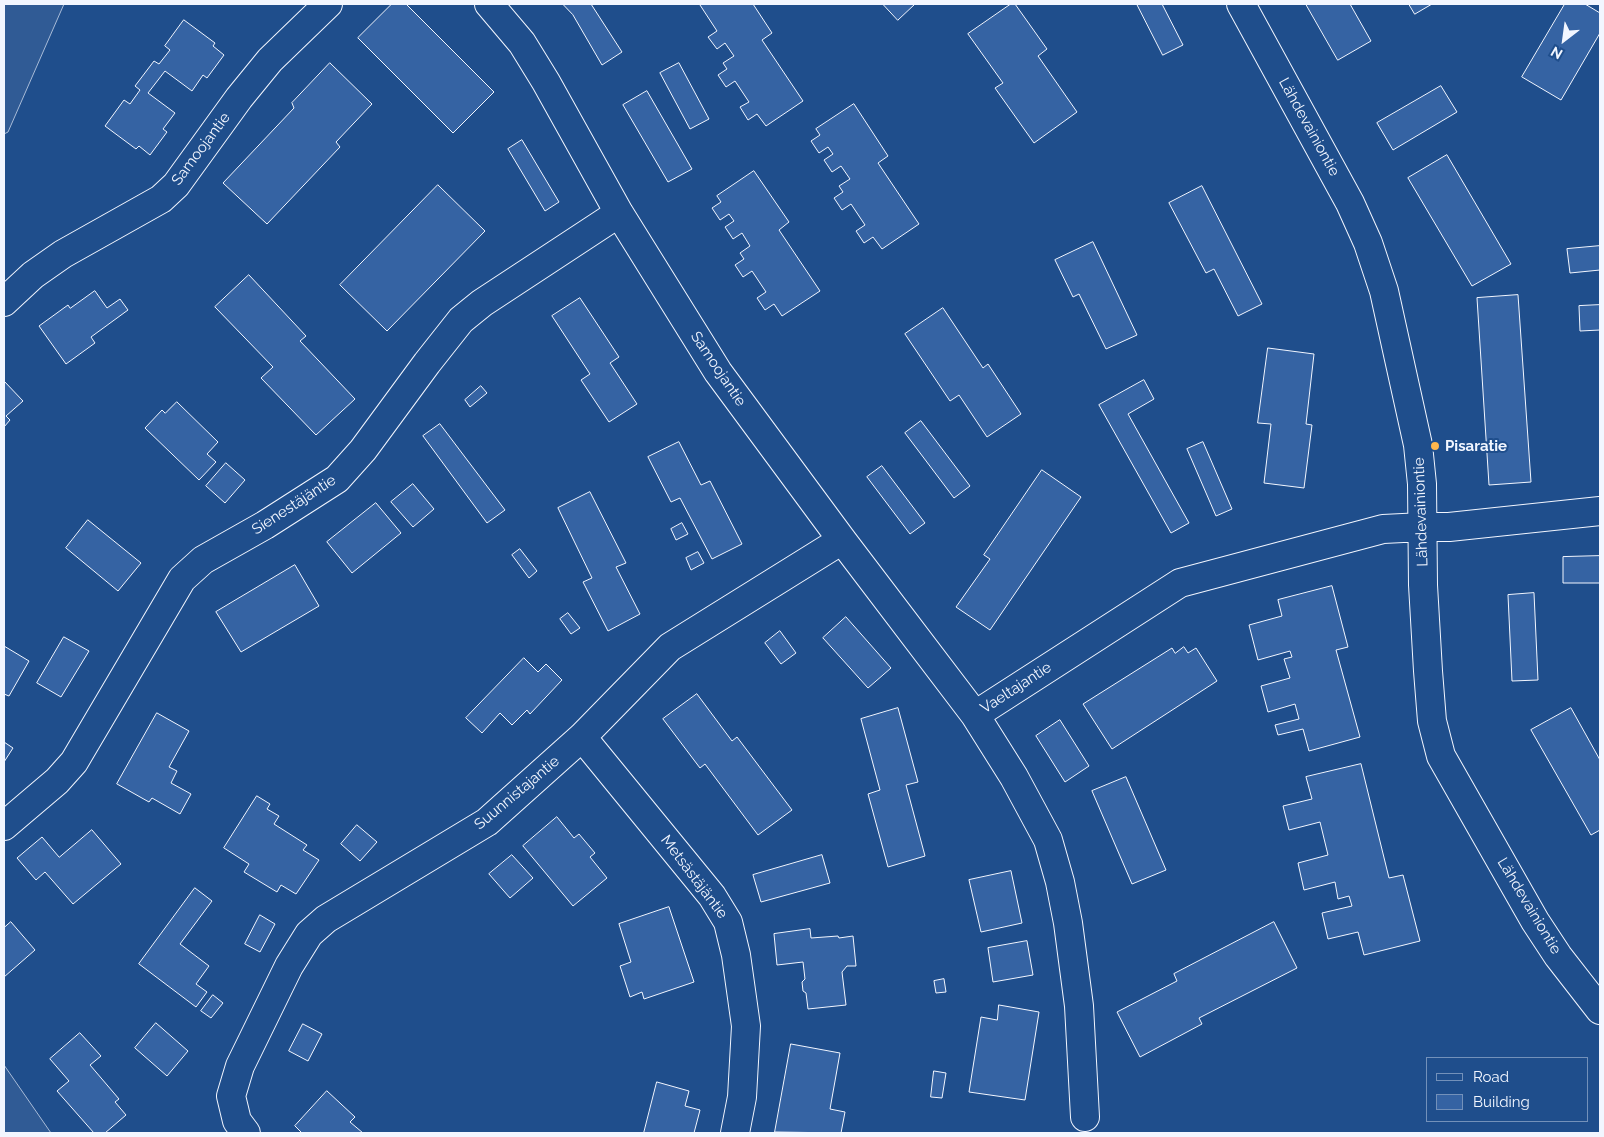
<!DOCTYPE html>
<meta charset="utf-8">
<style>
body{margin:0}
#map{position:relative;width:1604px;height:1137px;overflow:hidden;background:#1f4e8c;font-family:Raleway,sans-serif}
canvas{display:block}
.frame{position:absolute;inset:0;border:5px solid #f2f6ff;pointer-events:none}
.legend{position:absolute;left:1426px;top:1057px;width:162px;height:65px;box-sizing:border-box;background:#1f4e8c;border:1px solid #7391ba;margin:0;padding:6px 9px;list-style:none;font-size:15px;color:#f2f6ff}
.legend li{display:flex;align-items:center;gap:10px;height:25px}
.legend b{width:25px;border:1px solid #7391ba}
.north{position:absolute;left:1539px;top:15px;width:50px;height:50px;-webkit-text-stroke:4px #1f4e8c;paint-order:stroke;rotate:210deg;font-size:14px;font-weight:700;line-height:20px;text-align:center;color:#f2f6ff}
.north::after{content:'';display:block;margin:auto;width:18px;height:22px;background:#f2f6ff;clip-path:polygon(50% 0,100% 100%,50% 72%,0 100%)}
</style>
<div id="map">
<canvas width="1604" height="1137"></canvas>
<div class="frame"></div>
<ul class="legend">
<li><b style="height:6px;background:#1f4e8c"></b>Road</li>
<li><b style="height:14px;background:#3563a3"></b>Building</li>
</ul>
<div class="north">N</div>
</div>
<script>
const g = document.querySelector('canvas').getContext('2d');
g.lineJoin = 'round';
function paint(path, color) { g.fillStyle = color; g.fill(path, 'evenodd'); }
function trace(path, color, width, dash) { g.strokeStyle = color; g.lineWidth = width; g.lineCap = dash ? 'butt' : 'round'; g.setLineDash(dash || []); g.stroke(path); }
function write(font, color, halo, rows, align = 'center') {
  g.font = font + ' Raleway,sans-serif'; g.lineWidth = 4; g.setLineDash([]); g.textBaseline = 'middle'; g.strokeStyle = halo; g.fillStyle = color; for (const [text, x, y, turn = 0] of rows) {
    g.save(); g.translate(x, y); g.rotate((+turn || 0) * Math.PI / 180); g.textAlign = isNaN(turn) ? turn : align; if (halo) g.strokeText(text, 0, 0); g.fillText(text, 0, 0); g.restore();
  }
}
const built = new Path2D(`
 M 4,4 L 64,4 L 8,132 L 4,134 Z
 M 4,1065 L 51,1133 L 4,1133 Z`);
paint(built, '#305b95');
trace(built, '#a8bbd7', 1);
const building = new Path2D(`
 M 392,4 L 406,4 L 494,92 L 453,133 L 358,38 Z
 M 563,4 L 591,4 L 622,52 L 602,65 L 573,15 Z
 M 703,4 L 753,4 L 772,33 L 762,40 L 803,101 L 766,126 L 757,114 L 748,120 L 740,107 L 749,102 L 735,81 L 726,87 L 718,75 L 727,69 L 723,63 L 734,56 L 725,43 L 717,49 L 708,37 L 717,31 L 700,5 Z
 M 883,4 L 915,4 L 898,20 Z
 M 1011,4 L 1015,4 L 1047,49 L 1038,56 L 1077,112 L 1034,143 L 995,88 L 1003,83 L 968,34 Z
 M 1137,4 L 1162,4 L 1183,45 L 1163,55 Z
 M 1306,4 L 1350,4 L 1371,41 L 1338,60 Z
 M 1409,4 L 1432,4 L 1415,14 Z
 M 1565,4 L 1585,4 L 1600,13 L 1600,33 L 1561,100 L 1522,77 Z
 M 184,20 L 215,43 L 213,46 L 224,55 L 207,78 L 203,75 L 192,91 L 165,71 L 148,93 L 175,113 L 163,129 L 167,132 L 150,155 L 139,146 L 136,149 L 105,126 L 124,100 L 130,104 L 140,90 L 135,86 L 154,61 L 159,64 L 170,50 L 165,46 Z
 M 330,63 L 372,104 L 336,142 L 340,147 L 267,224 L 223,183 L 294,108 L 292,103 Z
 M 679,63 L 709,119 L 690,129 L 660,73 Z
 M 1441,86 L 1457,112 L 1393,150 L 1377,123 Z
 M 647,91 L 692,169 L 668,182 L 623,105 Z
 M 854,104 L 888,156 L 878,163 L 919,224 L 882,249 L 873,237 L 864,243 L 856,231 L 865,225 L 851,204 L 842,210 L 834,198 L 843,192 L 839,186 L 850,179 L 841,166 L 832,172 L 824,160 L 833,154 L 828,147 L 819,153 L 811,141 L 820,135 L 816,129 Z
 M 522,140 L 559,202 L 545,211 L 508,149 Z
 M 1447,155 L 1511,264 L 1472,286 L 1408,178 Z
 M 754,171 L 789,222 L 779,230 L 820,291 L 782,316 L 774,304 L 765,310 L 757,298 L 766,292 L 752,271 L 743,277 L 735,265 L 744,259 L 740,253 L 750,246 L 742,233 L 733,239 L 725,227 L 734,221 L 729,214 L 720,220 L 712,208 L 721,202 L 717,196 Z
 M 438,185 L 485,231 L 387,331 L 340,285 Z
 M 1202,186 L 1262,304 L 1238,316 L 1214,269 L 1206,273 L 1169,203 Z
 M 1093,242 L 1137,335 L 1106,349 L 1079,294 L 1073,297 L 1055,260 Z
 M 1600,246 L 1600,270 L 1570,273 L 1567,249 Z
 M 249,275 L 306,336 L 300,341 L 355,399 L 316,435 L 261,378 L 273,367 L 215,307 Z
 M 95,291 L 107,308 L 120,299 L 128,310 L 91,337 L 95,343 L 66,364 L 39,326 L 68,305 L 70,308 Z
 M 1518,295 L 1531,482 L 1489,485 L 1477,298 Z
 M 580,298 L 619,357 L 610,363 L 637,404 L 609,422 L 581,380 L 590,374 L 552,316 Z
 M 1600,305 L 1600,330 L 1580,331 L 1579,306 Z
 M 943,308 L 983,368 L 988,364 L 1021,414 L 987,437 L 959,395 L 950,401 L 905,334 Z
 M 1268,348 L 1314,354 L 1306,424 L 1312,425 L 1304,488 L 1264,483 L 1271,424 L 1258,423 Z
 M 1144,380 L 1154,399 L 1128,414 L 1189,523 L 1171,533 L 1099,405 Z
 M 4,381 L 23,401 L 6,416 L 10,420 L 4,427 Z
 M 481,386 L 487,393 L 470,407 L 465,400 Z
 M 177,402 L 218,442 L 207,454 L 216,462 L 199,480 L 145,428 L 162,410 L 165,413 Z
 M 921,421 L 970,486 L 954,498 L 905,433 Z
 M 440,424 L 505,510 L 487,523 L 423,436 Z
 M 679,442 L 701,485 L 710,481 L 742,544 L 712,559 L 680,498 L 671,502 L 648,457 Z
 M 1203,442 L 1232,509 L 1216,516 L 1187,449 Z
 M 226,463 L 245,480 L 225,503 L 206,486 Z
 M 882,466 L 925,523 L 910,534 L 867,477 Z
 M 1042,470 L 1081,497 L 990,630 L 956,607 L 990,559 L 984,555 Z
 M 413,484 L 434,509 L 413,527 L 391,502 Z
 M 590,492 L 626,563 L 616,567 L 640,614 L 608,631 L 583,582 L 592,578 L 558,508 Z
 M 376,503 L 401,533 L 352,573 L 327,542 Z
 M 88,520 L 141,563 L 118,591 L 66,548 Z
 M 682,523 L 688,534 L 676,540 L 671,529 Z
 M 520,549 L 537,571 L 529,578 L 512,555 Z
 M 698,552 L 704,563 L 691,570 L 686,558 Z
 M 1600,556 L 1600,583 L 1563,583 L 1563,557 Z
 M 295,565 L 319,606 L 241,652 L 216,612 Z
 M 1332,586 L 1348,647 L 1336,650 L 1360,737 L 1309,751 L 1303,729 L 1278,735 L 1275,725 L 1299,719 L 1295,704 L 1268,712 L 1261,686 L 1290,678 L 1284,659 L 1292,657 L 1290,651 L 1258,660 L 1249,625 L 1282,616 L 1278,600 Z
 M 1534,593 L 1538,680 L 1512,681 L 1508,595 Z
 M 568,613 L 580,628 L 571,634 L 560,619 Z
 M 846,617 L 891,668 L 868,688 L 823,638 Z
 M 780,631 L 796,653 L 781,664 L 765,643 Z
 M 64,637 L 89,651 L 61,697 L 37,683 Z
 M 4,646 L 29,661 L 9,696 L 4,694 Z
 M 1184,647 L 1188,653 L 1196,648 L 1217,681 L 1112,749 L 1083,704 L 1172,648 L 1175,653 Z
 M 524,658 L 538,672 L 546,664 L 562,680 L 530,714 L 527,710 L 512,725 L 500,713 L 482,733 L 466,718 Z
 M 697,694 L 732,741 L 737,737 L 792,810 L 758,835 L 705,764 L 700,768 L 663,719 Z
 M 898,708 L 918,782 L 906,785 L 925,856 L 888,867 L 868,794 L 880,790 L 861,719 Z
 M 1571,708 L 1600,760 L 1600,830 L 1591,835 L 1531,730 Z
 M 157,713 L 189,731 L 169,767 L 177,771 L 171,783 L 191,794 L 180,814 L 152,798 L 149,802 L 117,784 Z
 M 1060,720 L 1089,766 L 1065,782 L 1036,736 Z
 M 4,742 L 13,748 L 4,762 Z
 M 1361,764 L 1389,878 L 1403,875 L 1420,941 L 1364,955 L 1358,932 L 1328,939 L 1322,913 L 1352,906 L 1349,896 L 1338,899 L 1335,882 L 1304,890 L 1298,863 L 1328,855 L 1320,822 L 1289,830 L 1283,806 L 1312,799 L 1306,777 Z
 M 1126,777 L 1166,870 L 1132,884 L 1092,791 Z
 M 257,796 L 270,804 L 267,809 L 279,816 L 274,824 L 307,845 L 303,850 L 319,860 L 296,894 L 281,885 L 277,892 L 244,872 L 249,864 L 224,848 Z
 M 557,817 L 574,838 L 579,834 L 595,853 L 590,857 L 607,878 L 573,906 L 523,846 Z
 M 357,825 L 377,842 L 360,861 L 341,844 Z
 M 92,830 L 121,864 L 73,904 L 45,872 L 36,880 L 17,858 L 42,837 L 59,857 Z
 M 512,855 L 533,878 L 510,898 L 489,874 Z
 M 822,855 L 830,883 L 761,902 L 753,875 Z
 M 1011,871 L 1022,923 L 981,932 L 969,880 Z
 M 195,888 L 212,901 L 180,944 L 209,966 L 196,984 L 207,992 L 196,1007 L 139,964 Z
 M 669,907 L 694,982 L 644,999 L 642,992 L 630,997 L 620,966 L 631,962 L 619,924 Z
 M 260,915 L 275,924 L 260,952 L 245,944 Z
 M 11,922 L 35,950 L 4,977 L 4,928 Z
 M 1274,922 L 1297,968 L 1199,1018 L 1202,1024 L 1140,1057 L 1117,1012 L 1177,981 L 1174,974 Z
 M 810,929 L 811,938 L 838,936 L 839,938 L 853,936 L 856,966 L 847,966 L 842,972 L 846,1005 L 808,1009 L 806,993 L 803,991 L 802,982 L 805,979 L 803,962 L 777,965 L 774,934 Z
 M 1027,941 L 1033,975 L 993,982 L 988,948 Z
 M 944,979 L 946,992 L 936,993 L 934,981 Z
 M 213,995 L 223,1003 L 211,1018 L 201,1011 Z
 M 999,1005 L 1039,1012 L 1025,1100 L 969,1092 L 981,1017 L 997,1020 Z
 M 156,1023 L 188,1051 L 167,1076 L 135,1048 Z
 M 303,1024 L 322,1034 L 308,1061 L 289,1051 Z
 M 80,1033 L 101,1056 L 90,1065 L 119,1099 L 115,1102 L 126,1115 L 105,1133 L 94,1133 L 57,1091 L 69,1081 L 50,1059 Z
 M 791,1044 L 840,1053 L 830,1109 L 845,1112 L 841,1133 L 775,1132 Z
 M 934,1071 L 946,1073 L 942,1098 L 931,1097 Z
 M 657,1082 L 689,1091 L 685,1106 L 700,1110 L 694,1133 L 644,1133 Z
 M 327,1091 L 355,1117 L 350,1122 L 363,1133 L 302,1133 L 295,1126 Z`);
paint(building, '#3563a3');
trace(building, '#f2f6ff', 1);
const minor = new Path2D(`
 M 489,4 L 522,43 L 546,82 L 619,213 L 718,372 L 842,540 L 975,715 L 1014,777 L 1048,840 L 1060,882 L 1068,923 L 1079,1006 L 1085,1117
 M 1241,4 L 1350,203 L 1368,243 L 1384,291 L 1418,445 L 1422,484 L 1423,585 L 1428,671 L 1432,721 L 1441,756 L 1535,921 L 1558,956 L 1600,1010
 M 4,302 L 33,275 L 63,254 L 161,199 L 176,185 L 239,98 L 270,60 L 328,4
 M 975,715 L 1180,583 L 1383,529 L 1423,527 L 1449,527 L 1600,511
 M 582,737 L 712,896 L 728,922 L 736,955 L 746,1026 L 742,1097 L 735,1133
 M 4,826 L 57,781 L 74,762 L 182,579 L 203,560 L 265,525 L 337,479 L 363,450 L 427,363 L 461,320 L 482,303 L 619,213
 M 246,1133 L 237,1121 L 231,1096 L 240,1066 L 289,966 L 309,934 L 326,919 L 487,822 L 582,737 L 670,647 L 842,540`);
trace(minor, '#f2f6ff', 30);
trace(minor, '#1f4e8c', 28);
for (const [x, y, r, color] of [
 [1435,446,5,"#ffb74d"]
]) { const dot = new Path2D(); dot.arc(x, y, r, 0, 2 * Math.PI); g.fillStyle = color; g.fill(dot); trace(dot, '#1f4e8c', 2); }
write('15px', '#f2f6ff', '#1f4e8c', [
 ["Lähdevainiontie",1309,127,61],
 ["Samoojantie",201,149,-53],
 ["Samoojantie",718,369,56],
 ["Sienestäjäntie",294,505,-33],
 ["Lähdevainiontie",1421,512,-92],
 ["Vaeltajantie",1016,688,-33],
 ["Suunnistajantie",517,793,-40],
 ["Metsästäjäntie",694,877,53],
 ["Lähdevainiontie",1529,906,59]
]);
write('bold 15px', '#f2f6ff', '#1f4e8c', [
 ["Pisaratie",1445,446]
], 'left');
</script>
